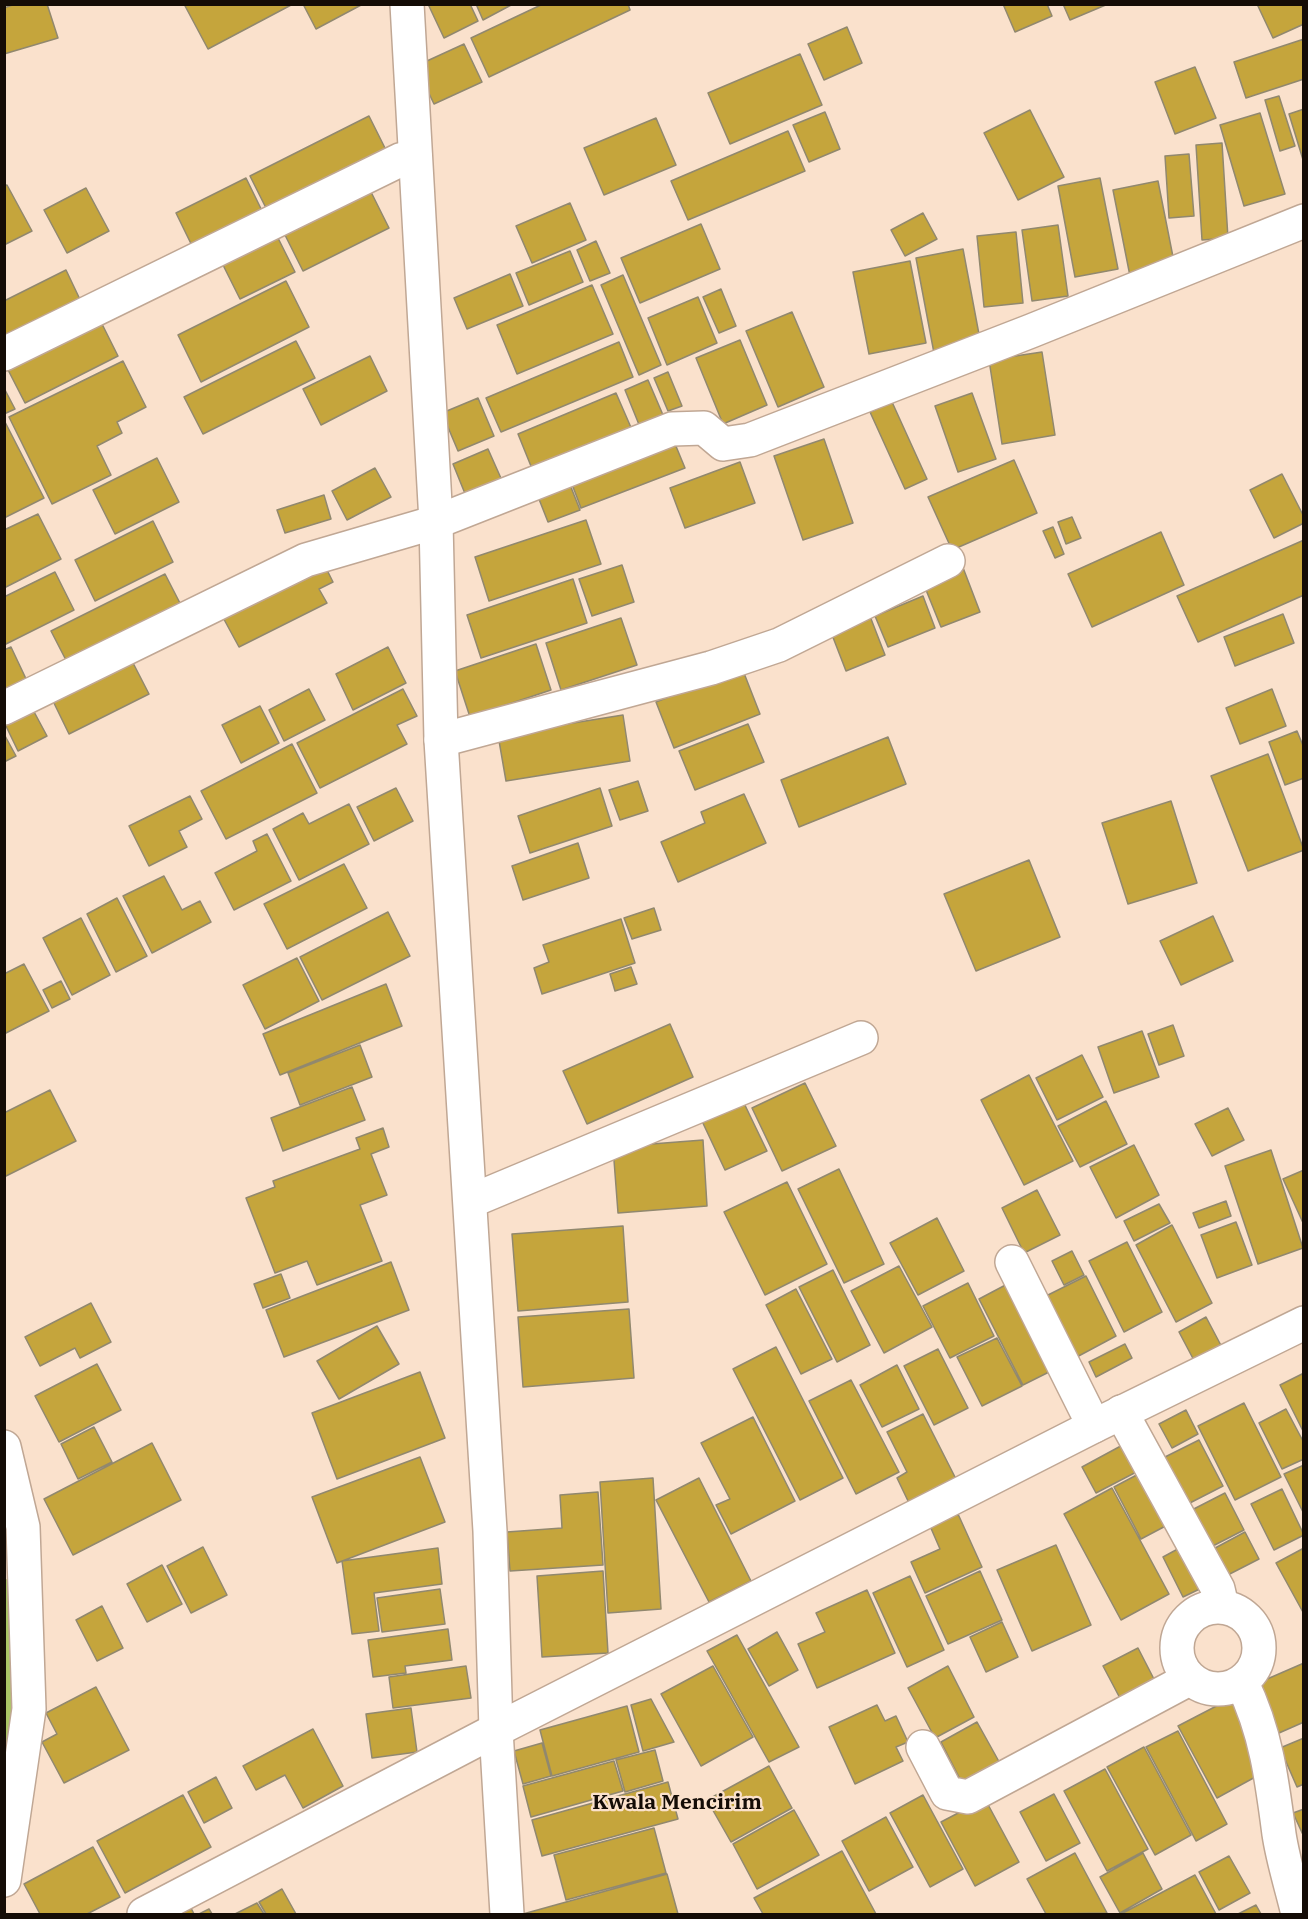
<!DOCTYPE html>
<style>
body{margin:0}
#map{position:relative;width:1308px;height:1919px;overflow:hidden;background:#fae1cc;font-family:"IBM Plex Serif",serif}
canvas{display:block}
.frame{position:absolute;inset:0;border:6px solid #140c06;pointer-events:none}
</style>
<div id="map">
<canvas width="1308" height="1919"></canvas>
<div class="frame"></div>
</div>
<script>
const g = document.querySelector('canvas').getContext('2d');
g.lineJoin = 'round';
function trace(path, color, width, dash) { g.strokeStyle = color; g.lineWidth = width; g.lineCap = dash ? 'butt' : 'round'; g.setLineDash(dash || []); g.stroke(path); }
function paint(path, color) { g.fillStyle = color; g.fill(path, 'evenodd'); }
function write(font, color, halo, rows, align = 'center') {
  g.font = font + ' "IBM Plex Serif",serif'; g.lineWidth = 4.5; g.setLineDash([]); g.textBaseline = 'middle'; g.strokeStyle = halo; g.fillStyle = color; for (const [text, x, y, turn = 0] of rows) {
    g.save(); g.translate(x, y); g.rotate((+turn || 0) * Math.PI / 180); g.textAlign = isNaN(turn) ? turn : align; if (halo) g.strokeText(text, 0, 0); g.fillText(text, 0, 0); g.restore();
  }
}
trace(new Path2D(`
 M 4,1598 L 14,1715 L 4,1762`), '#adc766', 38);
const building = new Path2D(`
 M 15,4 L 47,4 L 58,38 L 4,54 L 4,8 Z
 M 184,4 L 293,4 L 208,49 Z
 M 303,4 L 363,4 L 316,29 Z
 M 428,4 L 470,4 L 478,21 L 444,38 Z
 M 476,4 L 513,4 L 483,20 Z
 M 543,4 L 628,4 L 630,10 L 489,77 L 471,38 Z
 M 1003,4 L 1047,4 L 1052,16 L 1015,32 Z
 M 1063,4 L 1108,4 L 1070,20 Z
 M 1257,4 L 1304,4 L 1304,24 L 1273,38 Z
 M 847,27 L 862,63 L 824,80 L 808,44 Z
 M 1304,39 L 1304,79 L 1246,98 L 1234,62 Z
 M 464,44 L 482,82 L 434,104 L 416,66 Z
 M 800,54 L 822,105 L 730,144 L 708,93 Z
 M 1195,67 L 1216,118 L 1175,134 L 1155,82 Z
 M 1279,96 L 1295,146 L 1280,151 L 1265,100 Z
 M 1304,109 L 1304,163 L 1289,114 Z
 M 1030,110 L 1064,177 L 1018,200 L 984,133 Z
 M 825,112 L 840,149 L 809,162 L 793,125 Z
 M 1260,113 L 1285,194 L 1244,206 L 1220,125 Z
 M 369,116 L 391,160 L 272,220 L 250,176 Z
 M 656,118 L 676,165 L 604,195 L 584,148 Z
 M 788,131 L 805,171 L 688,220 L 671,181 Z
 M 1222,143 L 1228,238 L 1202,240 L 1196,145 Z
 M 1189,154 L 1194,216 L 1169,218 L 1165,156 Z
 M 246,178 L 267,221 L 197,256 L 176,213 Z
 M 1100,178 L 1118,269 L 1075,277 L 1058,186 Z
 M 1158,181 L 1175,267 L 1130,276 L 1113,190 Z
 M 366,182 L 389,228 L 303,271 L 280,225 Z
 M 7,185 L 32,231 L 4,245 L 4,186 Z
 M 86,188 L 109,231 L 67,253 L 44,210 Z
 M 570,203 L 586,240 L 532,263 L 516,226 Z
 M 923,213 L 937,239 L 905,256 L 891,230 Z
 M 701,224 L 720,269 L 640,303 L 621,258 Z
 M 1058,225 L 1068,296 L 1032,301 L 1022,230 Z
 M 273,228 L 295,272 L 240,299 L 218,255 Z
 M 1016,232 L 1023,303 L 984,307 L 977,236 Z
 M 596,241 L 610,273 L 590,281 L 577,250 Z
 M 963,249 L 981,345 L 934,353 L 916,258 Z
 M 570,251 L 583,282 L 529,305 L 516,273 Z
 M 910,261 L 926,343 L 869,354 L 853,272 Z
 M 66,270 L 85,310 L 4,336 L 4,301 Z
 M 510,274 L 523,306 L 467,329 L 454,298 Z
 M 623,275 L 661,365 L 639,375 L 601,285 Z
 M 286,281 L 309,327 L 201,382 L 178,335 Z
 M 592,285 L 613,334 L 517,374 L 497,325 Z
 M 721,289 L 736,326 L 719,333 L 703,297 Z
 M 698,297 L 717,343 L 667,365 L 648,318 Z
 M 792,312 L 824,387 L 778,407 L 746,331 Z
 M 99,318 L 118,356 L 25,403 L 5,364 Z
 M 740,340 L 767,405 L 723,424 L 696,358 Z
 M 296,341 L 315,378 L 203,434 L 184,397 Z
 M 619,342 L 633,377 L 501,432 L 486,398 Z
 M 1042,352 L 1055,435 L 1002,444 L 989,360 Z
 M 370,356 L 387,391 L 321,425 L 303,389 Z
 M 123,361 L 146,407 L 117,422 L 122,433 L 97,446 L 111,475 L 52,504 L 9,417 Z
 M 668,372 L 682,406 L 668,411 L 654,378 Z
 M 648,380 L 666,422 L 642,432 L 625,390 Z
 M 4,388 L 15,409 L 4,414 Z
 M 616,393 L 636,439 L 537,481 L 518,434 Z
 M 972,393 L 996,459 L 958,472 L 935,406 Z
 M 478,398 L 494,436 L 458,451 L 442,413 Z
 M 892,402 L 927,479 L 905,489 L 870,412 Z
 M 4,420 L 44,498 L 4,518 Z
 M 673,439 L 685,468 L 581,508 L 570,479 Z
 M 824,439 L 853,523 L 803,540 L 774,456 Z
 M 488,449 L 504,485 L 468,501 L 453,464 Z
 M 157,458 L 179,502 L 115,534 L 93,490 Z
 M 1014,460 L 1037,513 L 952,550 L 928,497 Z
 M 740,462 L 755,503 L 685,528 L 670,488 Z
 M 375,468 L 391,497 L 347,520 L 332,491 Z
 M 1282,474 L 1304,517 L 1304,523 L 1274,538 L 1250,490 Z
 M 567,477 L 580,510 L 548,522 L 535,489 Z
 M 324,495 L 331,519 L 285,533 L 277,510 Z
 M 38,514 L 61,559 L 4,588 L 4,530 Z
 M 1072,517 L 1081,538 L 1066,544 L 1058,522 Z
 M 586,520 L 601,564 L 489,601 L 475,557 Z
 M 153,521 L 173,562 L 95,601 L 75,560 Z
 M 1053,527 L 1064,554 L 1055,558 L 1043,531 Z
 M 1161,532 L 1184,585 L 1092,627 L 1068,574 Z
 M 1304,540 L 1304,595 L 1198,642 L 1177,596 Z
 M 322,560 L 333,582 L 319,589 L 327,603 L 239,647 L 220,612 Z
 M 622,565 L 634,602 L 592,616 L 579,579 Z
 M 962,565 L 980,612 L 941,627 L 922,580 Z
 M 55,572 L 74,610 L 4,645 L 4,597 Z
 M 165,574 L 183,609 L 69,666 L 51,631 Z
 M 573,579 L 587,623 L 481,658 L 467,615 Z
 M 923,596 L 935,628 L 888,647 L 875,616 Z
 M 868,611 L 885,655 L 846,671 L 829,627 Z
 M 1283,614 L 1294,643 L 1235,666 L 1224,637 Z
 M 621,618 L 637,665 L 561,690 L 546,643 Z
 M 536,644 L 551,690 L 470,717 L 455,671 Z
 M 11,647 L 28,683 L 4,694 L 4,650 Z
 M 388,647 L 406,683 L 353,710 L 336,674 Z
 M 131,659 L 149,694 L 69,734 L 52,699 Z
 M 742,668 L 760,714 L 674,748 L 656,702 Z
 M 309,689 L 325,720 L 284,741 L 269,710 Z
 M 403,689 L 417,716 L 397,725 L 407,744 L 320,788 L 297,743 Z
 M 1272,689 L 1286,726 L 1240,744 L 1226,708 Z
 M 260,706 L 279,743 L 241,763 L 222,725 Z
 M 32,708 L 47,736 L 18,751 L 4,722 Z
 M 623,715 L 630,761 L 506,781 L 498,735 Z
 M 748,724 L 764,762 L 695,790 L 679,751 Z
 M 1297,731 L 1304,748 L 1304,778 L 1285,785 L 1269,742 Z
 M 4,734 L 16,756 L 4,762 Z
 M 888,737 L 906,784 L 799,827 L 781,780 Z
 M 292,744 L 317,793 L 226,839 L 201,791 Z
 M 1268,754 L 1304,850 L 1248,871 L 1211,776 Z
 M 638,781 L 648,811 L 620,820 L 609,790 Z
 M 396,788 L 413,821 L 374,841 L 357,807 Z
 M 600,788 L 612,826 L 530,853 L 518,816 Z
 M 744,794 L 766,843 L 678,882 L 661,842 L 705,823 L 701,812 Z
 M 190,796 L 202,819 L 179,831 L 187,847 L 149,866 L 129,826 Z
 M 1171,801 L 1197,883 L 1128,904 L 1102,823 Z
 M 349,804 L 369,844 L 299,880 L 273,829 L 303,813 L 309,824 Z
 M 267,834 L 291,881 L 234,910 L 215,873 L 257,851 L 253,841 Z
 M 578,843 L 589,878 L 523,900 L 512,866 Z
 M 1029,860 L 1060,937 L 976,971 L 944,894 Z
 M 344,864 L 367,908 L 287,949 L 264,904 Z
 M 164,876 L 182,910 L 200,901 L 211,922 L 152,953 L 123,896 Z
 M 117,898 L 147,956 L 116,972 L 87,914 Z
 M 654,908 L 661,930 L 632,939 L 624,918 Z
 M 388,912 L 410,956 L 322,1000 L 300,957 Z
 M 1213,916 L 1233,961 L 1181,985 L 1160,941 Z
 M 81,918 L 110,975 L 72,995 L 43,938 Z
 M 621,919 L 635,963 L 542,994 L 534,968 L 549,962 L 543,945 Z
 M 297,958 L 319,1001 L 265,1029 L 243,985 Z
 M 24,964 L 49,1011 L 4,1034 L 4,974 Z
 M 631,967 L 637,984 L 615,991 L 610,974 Z
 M 61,981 L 70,999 L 52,1008 L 43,990 Z
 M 386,984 L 402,1026 L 280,1075 L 263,1034 Z
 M 670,1024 L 693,1077 L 587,1124 L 563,1071 Z
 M 1173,1025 L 1184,1056 L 1159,1065 L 1148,1034 Z
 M 1142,1031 L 1159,1077 L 1114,1093 L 1098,1047 Z
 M 360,1045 L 372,1077 L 300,1105 L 288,1073 Z
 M 1082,1055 L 1103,1097 L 1057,1120 L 1036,1078 Z
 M 1029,1075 L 1073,1161 L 1024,1185 L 981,1100 Z
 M 805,1083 L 836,1146 L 782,1171 L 752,1108 Z
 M 352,1087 L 365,1120 L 283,1151 L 271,1118 Z
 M 50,1090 L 76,1141 L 4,1177 L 4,1113 Z
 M 742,1099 L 767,1151 L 725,1170 L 701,1119 Z
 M 1106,1101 L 1127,1144 L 1080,1167 L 1058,1126 Z
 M 1228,1108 L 1244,1140 L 1212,1156 L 1195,1124 Z
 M 383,1128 L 389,1147 L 371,1154 L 387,1195 L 360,1205 L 382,1261 L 317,1285 L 307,1261 L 275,1273 L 246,1198 L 275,1187 L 273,1181 L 360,1149 L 356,1138 Z
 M 703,1140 L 707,1206 L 618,1213 L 613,1147 Z
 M 1134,1145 L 1159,1195 L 1116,1218 L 1090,1167 Z
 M 1271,1150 L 1303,1248 L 1258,1264 L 1225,1166 Z
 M 839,1169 L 884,1264 L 844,1283 L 798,1189 Z
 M 1304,1170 L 1304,1225 L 1283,1179 Z
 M 787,1182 L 827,1264 L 765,1295 L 724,1212 Z
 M 1037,1190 L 1060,1235 L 1024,1253 L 1002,1208 Z
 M 1226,1201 L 1231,1216 L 1199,1228 L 1193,1213 Z
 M 1159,1204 L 1170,1223 L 1134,1241 L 1124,1221 Z
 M 937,1218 L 964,1271 L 918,1295 L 890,1243 Z
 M 1236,1222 L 1252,1265 L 1217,1278 L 1201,1235 Z
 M 1172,1225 L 1212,1303 L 1176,1322 L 1136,1245 Z
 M 623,1226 L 628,1302 L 518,1311 L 512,1234 Z
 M 1127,1242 L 1162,1312 L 1124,1332 L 1089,1261 Z
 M 1072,1251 L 1084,1275 L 1064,1285 L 1052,1261 Z
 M 391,1262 L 409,1310 L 284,1357 L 266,1310 Z
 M 899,1266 L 932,1327 L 884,1353 L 851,1291 Z
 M 833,1270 L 870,1345 L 837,1362 L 799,1287 Z
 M 281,1274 L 290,1298 L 263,1308 L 254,1284 Z
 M 1086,1276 L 1116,1336 L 1073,1359 L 1042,1298 Z
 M 1015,1280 L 1059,1367 L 1023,1385 L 979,1299 Z
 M 968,1283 L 994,1336 L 950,1358 L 923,1306 Z
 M 796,1289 L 832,1359 L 801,1374 L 766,1305 Z
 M 91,1303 L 111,1342 L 80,1358 L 75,1348 L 40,1366 L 25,1337 Z
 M 629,1309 L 634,1378 L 523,1387 L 518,1317 Z
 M 1206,1317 L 1225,1353 L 1198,1368 L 1179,1332 Z
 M 377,1326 L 399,1364 L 339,1399 L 317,1361 Z
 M 997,1338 L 1022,1386 L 982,1406 L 957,1357 Z
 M 1125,1344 L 1132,1358 L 1096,1377 L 1089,1362 Z
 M 776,1347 L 843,1478 L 800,1500 L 733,1369 Z
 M 938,1349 L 968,1408 L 934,1425 L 904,1366 Z
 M 97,1364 L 121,1410 L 59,1442 L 35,1396 Z
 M 897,1365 L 919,1409 L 882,1427 L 860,1385 Z
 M 420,1372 L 445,1438 L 337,1479 L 312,1413 Z
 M 1304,1373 L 1304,1433 L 1280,1385 Z
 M 851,1380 L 899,1472 L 856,1494 L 809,1401 Z
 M 1244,1403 L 1281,1477 L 1235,1500 L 1198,1426 Z
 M 1286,1409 L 1304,1443 L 1304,1459 L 1282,1469 L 1259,1423 Z
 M 1186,1410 L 1198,1434 L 1172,1448 L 1159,1424 Z
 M 923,1414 L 956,1479 L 909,1503 L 897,1478 L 907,1472 L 887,1432 Z
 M 753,1417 L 795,1501 L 731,1534 L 716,1505 L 730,1499 L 701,1443 Z
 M 94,1427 L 112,1462 L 78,1479 L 61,1444 Z
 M 1199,1440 L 1223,1486 L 1182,1507 L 1159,1460 Z
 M 1130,1441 L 1144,1468 L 1096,1493 L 1082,1467 Z
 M 152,1443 L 181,1500 L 73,1555 L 44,1499 Z
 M 420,1457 L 445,1522 L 337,1563 L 312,1497 Z
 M 1304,1465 L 1304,1514 L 1284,1474 Z
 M 1148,1469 L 1175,1521 L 1141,1539 L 1114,1487 Z
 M 653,1478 L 661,1609 L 608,1613 L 600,1482 Z
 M 699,1478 L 751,1581 L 709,1602 L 656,1500 Z
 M 1112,1488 L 1169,1594 L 1121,1620 L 1064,1514 Z
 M 1282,1489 L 1304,1535 L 1274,1550 L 1251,1504 Z
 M 598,1492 L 603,1565 L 510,1571 L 507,1532 L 562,1528 L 560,1495 Z
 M 1225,1493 L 1244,1530 L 1203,1551 L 1184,1514 Z
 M 958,1514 L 982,1567 L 925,1593 L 911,1562 L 940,1549 L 930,1526 Z
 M 1245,1532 L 1259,1559 L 1218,1580 L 1204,1554 Z
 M 1187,1544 L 1208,1585 L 1183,1597 L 1163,1557 Z
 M 1056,1545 L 1091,1625 L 1032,1651 L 997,1570 Z
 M 203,1547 L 227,1595 L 191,1613 L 167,1566 Z
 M 438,1548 L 442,1584 L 374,1593 L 379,1631 L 352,1634 L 342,1561 Z
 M 1304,1548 L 1304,1614 L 1276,1563 Z
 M 162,1565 L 182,1604 L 147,1622 L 127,1584 Z
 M 603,1571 L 608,1653 L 542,1657 L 537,1576 Z
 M 980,1571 L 1002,1620 L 948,1644 L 926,1596 Z
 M 910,1576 L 944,1650 L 907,1667 L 873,1593 Z
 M 440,1589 L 445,1624 L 382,1632 L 377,1598 Z
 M 867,1590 L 895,1653 L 817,1688 L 798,1644 L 825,1632 L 816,1613 Z
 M 102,1606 L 123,1648 L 97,1661 L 76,1620 Z
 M 1002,1622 L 1018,1657 L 986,1672 L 970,1637 Z
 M 448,1629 L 452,1660 L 405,1666 L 406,1673 L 373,1677 L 368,1640 Z
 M 777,1632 L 798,1670 L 769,1686 L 748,1649 Z
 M 737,1635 L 799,1747 L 769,1762 L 707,1651 Z
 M 1138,1648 L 1156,1683 L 1122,1702 L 1103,1666 Z
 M 1304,1663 L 1304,1722 L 1279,1733 L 1258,1683 Z
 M 466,1666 L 471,1698 L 393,1708 L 389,1677 Z
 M 713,1666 L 753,1737 L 701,1766 L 661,1694 Z
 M 948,1666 L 974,1717 L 935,1738 L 908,1688 Z
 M 96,1687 L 129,1750 L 64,1783 L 42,1742 L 57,1734 L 46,1713 Z
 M 651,1699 L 674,1742 L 643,1751 L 631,1705 Z
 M 1230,1699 L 1268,1770 L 1217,1798 L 1178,1726 Z
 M 877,1705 L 885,1721 L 896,1716 L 908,1742 L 896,1747 L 903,1761 L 855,1784 L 829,1727 Z
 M 627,1706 L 639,1752 L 552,1776 L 540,1730 Z
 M 411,1708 L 417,1752 L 372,1758 L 366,1714 Z
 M 977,1722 L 1002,1767 L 964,1787 L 941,1742 Z
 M 313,1729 L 343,1786 L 303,1808 L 285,1775 L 256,1790 L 243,1766 Z
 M 1178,1731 L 1227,1824 L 1196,1841 L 1146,1747 Z
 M 1304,1738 L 1304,1784 L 1297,1787 L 1280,1748 Z
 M 542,1743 L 551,1776 L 523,1784 L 514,1751 Z
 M 1144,1747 L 1191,1835 L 1155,1855 L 1107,1767 Z
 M 655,1750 L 663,1781 L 625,1792 L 616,1760 Z
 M 614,1761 L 623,1791 L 531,1817 L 523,1786 Z
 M 769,1766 L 792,1808 L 731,1842 L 707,1800 Z
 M 1105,1769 L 1148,1849 L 1107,1871 L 1064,1791 Z
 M 216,1777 L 232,1808 L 204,1823 L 188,1792 Z
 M 668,1782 L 678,1819 L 542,1856 L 532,1820 Z
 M 1054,1794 L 1080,1843 L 1046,1861 L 1020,1812 Z
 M 183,1795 L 211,1847 L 125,1893 L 97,1841 Z
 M 923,1795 L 963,1869 L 930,1887 L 890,1813 Z
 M 985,1799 L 1019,1862 L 975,1886 L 941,1822 Z
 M 1304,1809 L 1304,1837 L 1293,1813 Z
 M 794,1810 L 819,1855 L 757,1889 L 733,1844 Z
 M 886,1817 L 913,1867 L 869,1891 L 842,1841 Z
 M 654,1828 L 666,1873 L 566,1900 L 554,1855 Z
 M 93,1847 L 120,1897 L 87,1914 L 40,1914 L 24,1884 Z
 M 842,1851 L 876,1914 L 763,1914 L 754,1898 Z
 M 1075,1853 L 1107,1913 L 1046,1914 L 1027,1879 Z
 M 1143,1853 L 1162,1889 L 1120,1913 L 1100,1877 Z
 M 1229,1856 L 1250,1893 L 1219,1910 L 1199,1872 Z
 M 667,1874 L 678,1914 L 523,1914 Z
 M 1195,1875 L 1216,1914 L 1121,1914 Z
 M 282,1889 L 296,1914 L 266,1914 L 259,1902 Z
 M 257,1903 L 264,1914 L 235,1914 Z
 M 189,1904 L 194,1914 L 169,1914 Z
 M 1256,1905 L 1261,1914 L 1238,1914 Z
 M 209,1909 L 212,1914 L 199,1914 Z`);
paint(building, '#c5a53c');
trace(building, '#91886e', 1.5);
const minor = new Path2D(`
 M 4,354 L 400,160 L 415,156
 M 4,708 L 306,560 L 436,522 L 672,429 L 704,428 L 723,444 L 750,440 L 1031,331 L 1304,221
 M 441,740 L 711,668 L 779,645 L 948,561
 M 471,1201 L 861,1038
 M 1012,1262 L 1094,1426
 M 1121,1412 L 1218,1589 L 1222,1606
 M 4,1447 L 23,1527 L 29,1709 L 4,1880
 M1177 1648a41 41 0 1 1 82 0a41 41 0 1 1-82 0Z
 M 1242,1683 C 1266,1732 1272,1780 1279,1834 C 1283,1861 1292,1888 1298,1914
 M 923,1747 L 947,1793 L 968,1797 L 1189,1679
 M 144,1914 L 496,1730`);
const tertiary = new Path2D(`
 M 496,1730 L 1094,1426 L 1304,1323`);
const primary = new Path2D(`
 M 407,4 L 436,522 L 441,740 L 490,1531 L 496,1730 L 507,1914`);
trace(minor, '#c0a794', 36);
trace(tertiary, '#c0a794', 36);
trace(primary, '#c0a794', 36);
trace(minor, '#fff', 33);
trace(tertiary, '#fff', 33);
trace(primary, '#fff', 33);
write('bold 21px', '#140c06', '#fae1cc', [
 ["Kwala Mencirim",677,1803]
]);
</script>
